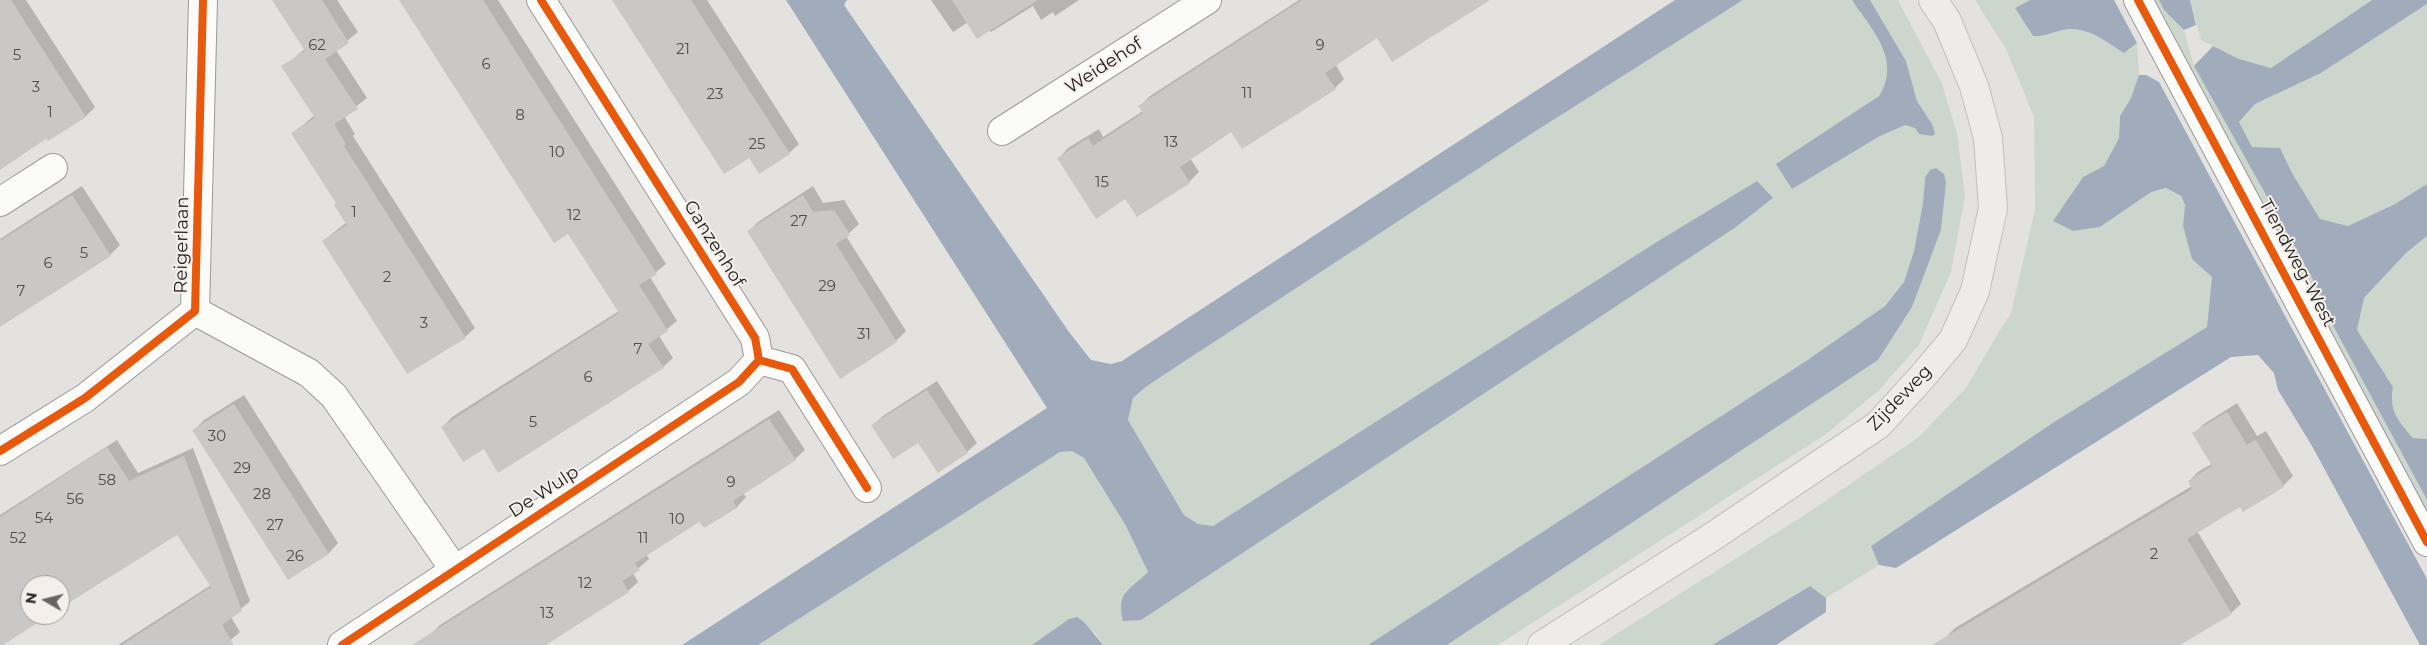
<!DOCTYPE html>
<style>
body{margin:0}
#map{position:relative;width:2427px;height:645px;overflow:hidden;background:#e4e2df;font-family:Montserrat,sans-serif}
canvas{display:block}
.north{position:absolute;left:20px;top:575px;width:50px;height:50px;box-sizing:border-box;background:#f4efea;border:1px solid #a09d99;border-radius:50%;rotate:278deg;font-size:14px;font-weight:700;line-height:20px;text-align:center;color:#23211f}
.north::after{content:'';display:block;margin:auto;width:18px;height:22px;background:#676562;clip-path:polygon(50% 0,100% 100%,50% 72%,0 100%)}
</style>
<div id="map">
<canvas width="2427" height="645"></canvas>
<div class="north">N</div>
</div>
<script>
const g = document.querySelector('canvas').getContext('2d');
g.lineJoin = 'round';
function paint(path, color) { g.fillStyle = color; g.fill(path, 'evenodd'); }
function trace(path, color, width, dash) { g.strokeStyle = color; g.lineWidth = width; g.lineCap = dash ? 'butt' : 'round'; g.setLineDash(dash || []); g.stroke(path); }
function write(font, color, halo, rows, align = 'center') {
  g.font = font + ' Montserrat,sans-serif'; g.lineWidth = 4; g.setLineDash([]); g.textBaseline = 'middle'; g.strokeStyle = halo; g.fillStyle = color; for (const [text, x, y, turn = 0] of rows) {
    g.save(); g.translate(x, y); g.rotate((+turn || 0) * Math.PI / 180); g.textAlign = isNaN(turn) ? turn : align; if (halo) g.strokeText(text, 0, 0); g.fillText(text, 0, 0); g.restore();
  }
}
paint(new Path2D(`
 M 1743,0 L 1852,0 C 1872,30 1902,59 1879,96 L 1777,164 L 1878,137 L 1905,125 L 1915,128 L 1932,124 L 1917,101 L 1906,61 L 1870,0 L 1898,0 L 1942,84 L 1957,133 L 1965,196 L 1951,272 L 1919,345 L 1878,391 L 1826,434 L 1498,645 L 1447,645 L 1878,360 L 1912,307 L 1941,230 L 1946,183 L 1925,178 L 1923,203 L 1914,251 L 1904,282 L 1885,306 L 1806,361 L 1368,645 L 1103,645 L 1095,633 L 1069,619 L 1032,645 L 758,645 L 1060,452 L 1072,451 L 1084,458 L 1126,526 L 1148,572 L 1123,594 L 1736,227 L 1772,199 L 1757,181 L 1655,243 L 1213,526 L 1198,524 L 1184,515 L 1128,420 L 1133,398 L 1147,386 L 1531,134 Z
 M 1975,0 L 2030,0 L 2015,8 L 2033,36 C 2045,38 2052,32 2064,30 C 2087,25 2104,42 2124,53 L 2137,43 L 2139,75 L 2131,98 L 2120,116 L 2119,138 L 2104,166 L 2083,177 L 2053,221 L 2073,231 L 2100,227 L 2151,191 L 2166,188 L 2180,196 L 2185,205 L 2183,226 L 2192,258 L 2212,277 L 2207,327 L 2054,422 L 1871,546 L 1879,565 L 1826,598 L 1809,586 L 1712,645 L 1599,645 L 1806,514 L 1919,437 L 1966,388 L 2000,330 L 2011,313 L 2035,210 L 2034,117 L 2006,49 Z
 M 2149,0 L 2159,0 L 2164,10 L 2184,30 L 2194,66 L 2300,256 L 2320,293 L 2330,320 L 2427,500 L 2427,525 Z
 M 2190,0 L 2372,0 L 2271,68 L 2239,59 L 2201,40 Z
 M 2427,4 L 2427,184 L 2395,204 L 2348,226 L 2320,219 L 2292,173 L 2280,148 L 2252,147 L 2239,122 L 2255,104 L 2321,73 Z
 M 2427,236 L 2427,439 L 2413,438 C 2397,420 2389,411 2393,387 L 2357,330 L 2364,298 L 2406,253 Z`), '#ccd6cd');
paint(new Path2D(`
 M 786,0 L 847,0 L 844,5 L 1069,332 L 1091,360 L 1111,364 L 1122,361 L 1675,0 L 1743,0 L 1531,134 L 1147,386 L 1133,398 L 1128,420 L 1184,515 L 1198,524 L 1213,526 L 1655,243 L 1757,181 L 1773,198 L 1736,227 L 1141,620 L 1123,621 C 1116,591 1129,591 1148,572 L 1126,526 L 1084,458 L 1072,451 L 1060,452 L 758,645 L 682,645 L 1047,408 Z
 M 1852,0 L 1870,0 L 1906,61 L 1917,101 L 1932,124 L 1935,134 L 1932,136 L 1919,134 L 1915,128 L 1905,125 L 1878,137 L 1792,189 L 1776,164 L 1879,96 C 1902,60 1872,30 1852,0 Z
 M 2030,0 L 2114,0 L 2137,43 L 2124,53 C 2105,42 2087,25 2063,30 C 2052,32 2045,37 2033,36 L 2015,8 Z
 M 2159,0 L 2190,0 L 2196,25 L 2184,30 L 2164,10 Z
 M 2372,0 L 2427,0 L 2427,4 L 2321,73 L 2255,104 L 2239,122 L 2252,147 L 2280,148 L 2292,173 L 2320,219 L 2348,226 L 2395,204 L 2427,184 L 2427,236 L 2406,253 L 2364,298 L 2357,330 L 2393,387 C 2389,410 2397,420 2413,438 L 2427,439 L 2427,500 L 2330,320 L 2320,293 L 2300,256 L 2194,66 L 2213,46 L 2239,59 L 2271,68 Z
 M 2139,75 L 2146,75 L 2159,82 L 2427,579 L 2427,645 L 2420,645 L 2312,446 L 2278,390 L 2274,373 L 2258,355 L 2231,357 L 1896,568 L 1879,565 L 1871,546 L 2054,422 L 2207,327 L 2212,277 L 2192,259 L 2183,226 L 2185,205 L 2181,196 L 2166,188 L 2151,192 L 2100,227 L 2073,231 L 2053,221 L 2083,177 L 2104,166 L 2119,138 L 2120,116 L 2131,98 Z
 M 1936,168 L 1944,174 L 1946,183 L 1941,230 L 1912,307 L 1878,360 L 1447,645 L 1368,645 L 1806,361 L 1885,306 L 1904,282 L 1914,251 L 1923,203 L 1925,178 L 1930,170 Z
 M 1810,586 L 1826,598 L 1826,612 L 1776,645 L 1712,645 Z
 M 1077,617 L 1084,622 L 1103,645 L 1032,645 L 1069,619 Z`), '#a0abbc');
paint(new Path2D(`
 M 0,0 L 26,0 L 95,107 L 86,116 L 47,137 L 0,168 Z
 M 275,0 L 337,0 L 358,32 L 336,50 L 367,98 L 344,116 L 355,134 L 353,136 L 475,328 L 465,337 L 323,241 L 347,222 L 337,203 L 292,134 L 315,115 L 283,67 L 305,49 Z
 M 400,0 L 498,0 L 666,264 L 650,277 L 677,321 L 659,336 L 673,358 L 663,367 L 484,447 L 443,427 L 452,417 L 619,311 L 568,233 Z
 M 614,0 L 707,0 L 799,144 L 789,153 L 749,156 Z
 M 931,0 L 1079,0 L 1055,16 L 1053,12 L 1041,20 L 1033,6 L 991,32 L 989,30 L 968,22 L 953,32 Z
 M 1299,0 L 1487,0 L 1377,36 L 1336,65 L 1344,79 L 1335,88 L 1231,130 L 1190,158 L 1199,172 L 1189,182 L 1137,215 L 1126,197 L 1059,158 L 1068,148 L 1099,129 L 1103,137 L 1143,111 L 1140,106 L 1150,96 Z
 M 82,186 L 120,245 L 110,255 L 0,326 L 0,239 Z
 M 813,186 L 823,203 L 844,200 L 859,224 L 846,236 L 906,331 L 896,341 L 749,231 L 758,222 Z
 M 937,381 L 977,443 L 967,452 L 918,441 L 873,425 L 883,416 Z
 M 244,395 L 338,543 L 329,553 L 289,578 L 194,430 L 204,420 Z
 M 2237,403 L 2257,436 L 2266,431 L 2293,476 L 2283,486 L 2240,505 L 2197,531 L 2241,604 L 2231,613 L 2178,645 L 1949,645 L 1945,638 L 1955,628 L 2192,486 L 2189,481 L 2199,471 L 2212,464 L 2194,433 L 2204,424 Z
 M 779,410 L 805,450 L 795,459 L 743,493 L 746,497 L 737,507 L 704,527 L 700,520 L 646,554 L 649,559 L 633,573 L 638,582 L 628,591 L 544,645 L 429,645 L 430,635 L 440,625 Z
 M 117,440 L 138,473 L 193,448 L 250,601 L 231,617 L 240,632 L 225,645 L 118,645 L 211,585 L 178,534 L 60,608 L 60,585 L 30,585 L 30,615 L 49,615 L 0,645 L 0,515 Z`), '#0003');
paint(new Path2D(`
 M 0,0 L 11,0 L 86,117 L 48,141 L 46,139 L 0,170 Z
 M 272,0 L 322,0 L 349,43 L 325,59 L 358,109 L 334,124 L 346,144 L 344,146 L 466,338 L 407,374 L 322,241 L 347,225 L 334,205 L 336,203 L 291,133 L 315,118 L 281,66 L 305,51 Z
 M 399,0 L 483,0 L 657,274 L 639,285 L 668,331 L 648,344 L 664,368 L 498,473 L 484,449 L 463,462 L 441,427 L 619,313 L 568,234 L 554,243 Z
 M 612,0 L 691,0 L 790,154 L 759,174 L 749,158 L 724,174 Z
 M 952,0 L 1038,0 L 977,39 Z
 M 1302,0 L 1490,0 L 1392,62 L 1377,38 L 1325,73 L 1336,89 L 1302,111 L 1242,149 L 1231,132 L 1180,167 L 1190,183 L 1137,217 L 1125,199 L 1096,219 L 1057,158 L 1088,138 L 1093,146 L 1143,113 L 1138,106 Z
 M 72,195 L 111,256 L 0,327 L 0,241 Z
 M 803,195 L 813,212 L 834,210 L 850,235 L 836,244 L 897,342 L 840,379 L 747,231 Z
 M 927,390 L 968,453 L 938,473 L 918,443 L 893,459 L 871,425 Z
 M 234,404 L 329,554 L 288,580 L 192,430 Z
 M 2227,412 L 2247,445 L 2256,440 L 2284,487 L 2243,512 L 2240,507 L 2187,539 L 2232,614 L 2180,645 L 1932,645 L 2192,489 L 2188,481 L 2212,466 L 2192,433 Z
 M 769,419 L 796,460 L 733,501 L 737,508 L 704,528 L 699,522 L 635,563 L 640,570 L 622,581 L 629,592 L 546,645 L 412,645 Z
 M 107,447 L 129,481 L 184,456 L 242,611 L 222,625 L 234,645 L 122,645 L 211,587 L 177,535 L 60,608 L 60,585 L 30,585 L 30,615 L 50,615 L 3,645 L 0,645 L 0,517 Z`), '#cac8c6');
const minor = new Path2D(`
 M 541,0 L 755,338 L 759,360 L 792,369 L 867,488
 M 2138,0 L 2427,542
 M 1002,131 L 1207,0
 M 0,202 L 53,168
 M 195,311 L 309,373 L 334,396 L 454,569
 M 0,451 L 85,398 L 195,311 L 203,0
 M 342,645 L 739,382 L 759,360`);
const major = new Path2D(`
 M 1542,645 L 1712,537 L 1878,425 L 1922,377 L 1953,340 L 1975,291 L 1993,208 L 1988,138 L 1974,86 L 1947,21 L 1933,0`);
trace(minor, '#9c9a99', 30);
trace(major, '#c1c0bf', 30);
trace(minor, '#fbfbfa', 28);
trace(major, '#efebe8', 28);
trace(new Path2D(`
 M 541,0 L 755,338 L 759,360 L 792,369 L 867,488
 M 2138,0 L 2427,542
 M 0,451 L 85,398 L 195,311 L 203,0
 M 342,645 L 739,382 L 759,360`), '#e8590c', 8);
write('15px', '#504e4c', null, [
 ["62",317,46],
 ["9",1320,46],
 ["21",683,50],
 ["5",17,56],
 ["6",486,65],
 ["3",36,88],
 ["11",1247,94],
 ["23",715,95],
 ["1",50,113],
 ["8",520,116],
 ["13",1171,143],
 ["25",757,145],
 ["10",557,153],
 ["15",1102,183],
 ["1",354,213],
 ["12",574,216],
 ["27",799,222],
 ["5",84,254],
 ["6",48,264],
 ["2",387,278],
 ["29",827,287],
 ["7",21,292],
 ["3",424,324],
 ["31",864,335],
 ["7",638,350],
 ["6",588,378],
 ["5",533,423],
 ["30",217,437],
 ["29",242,469],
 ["58",107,481],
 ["9",731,483],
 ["28",262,495],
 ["56",75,500],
 ["54",44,519],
 ["10",677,520],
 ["27",275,526],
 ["52",18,539],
 ["11",643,539],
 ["2",2154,555],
 ["26",295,557],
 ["12",585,584],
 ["13",547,614]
]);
write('18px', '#23211f', '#f4efea', [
 ["Weidehof",1104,66,-33],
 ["Ganzenhof",714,244,58],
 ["Reigerlaan",182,245,-89],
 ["Tiendweg-West",2297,263,62],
 ["Zijdeweg",1900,398,-46],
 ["De Wulp",544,492,-33]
]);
</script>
